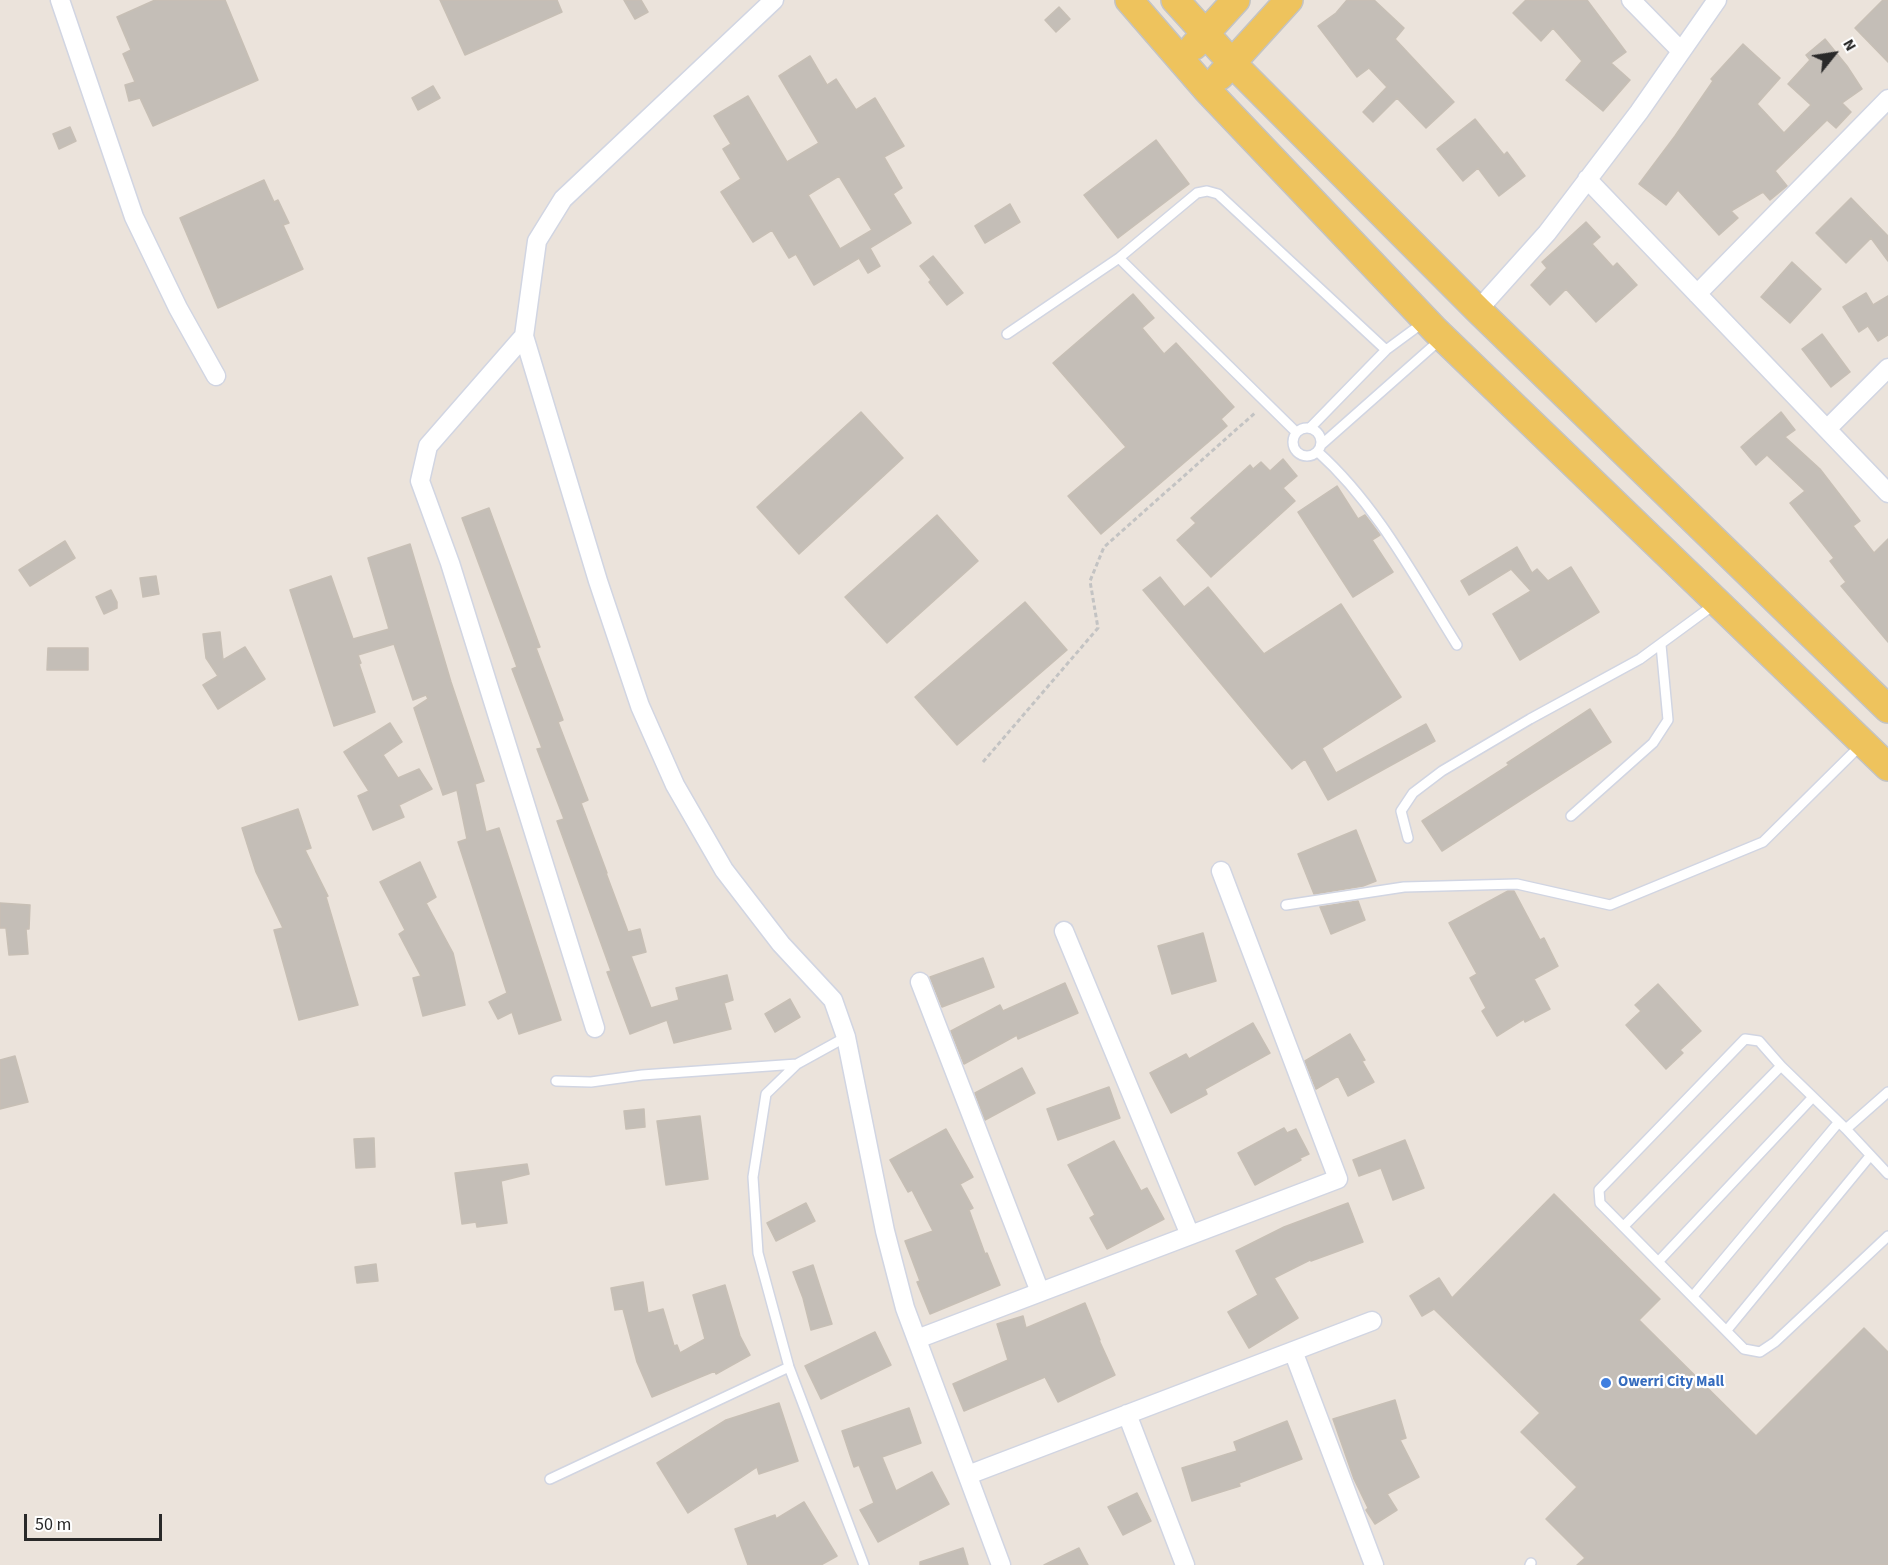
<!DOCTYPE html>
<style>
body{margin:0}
#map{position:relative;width:1888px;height:1565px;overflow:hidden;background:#ebe3db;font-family:"Source Sans 3",sans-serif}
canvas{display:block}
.north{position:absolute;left:1804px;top:24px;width:60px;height:60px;-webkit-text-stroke:4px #fff;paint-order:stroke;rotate:60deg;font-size:16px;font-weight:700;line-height:24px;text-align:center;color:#292929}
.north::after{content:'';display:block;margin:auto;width:21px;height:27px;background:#292929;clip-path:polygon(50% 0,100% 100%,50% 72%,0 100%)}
.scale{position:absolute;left:24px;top:1514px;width:138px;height:27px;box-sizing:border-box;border:3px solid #292929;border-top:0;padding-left:8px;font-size:18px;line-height:21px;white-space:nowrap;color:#292929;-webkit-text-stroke:4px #fff;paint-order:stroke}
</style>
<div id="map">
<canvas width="1888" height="1565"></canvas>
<div class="north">N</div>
<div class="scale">50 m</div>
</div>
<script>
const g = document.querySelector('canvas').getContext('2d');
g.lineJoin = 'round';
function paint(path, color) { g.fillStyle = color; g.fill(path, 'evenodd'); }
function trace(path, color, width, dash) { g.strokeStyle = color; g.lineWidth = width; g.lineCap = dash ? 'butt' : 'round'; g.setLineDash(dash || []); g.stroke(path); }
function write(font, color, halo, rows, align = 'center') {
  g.font = font + ' "Source Sans 3",sans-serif'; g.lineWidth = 4.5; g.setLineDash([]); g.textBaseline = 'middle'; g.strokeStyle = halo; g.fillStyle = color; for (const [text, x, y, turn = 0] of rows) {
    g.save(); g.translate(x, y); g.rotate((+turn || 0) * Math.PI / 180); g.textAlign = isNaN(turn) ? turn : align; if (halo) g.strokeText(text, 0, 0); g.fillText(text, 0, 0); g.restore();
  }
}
const building = new Path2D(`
 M 155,0 L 225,0 L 258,80 L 153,126 L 140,98 L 129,101 L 125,85 L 135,82 L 123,54 L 131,50 L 117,17 Z
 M 440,0 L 557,0 L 562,12 L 465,55 Z
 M 624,0 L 641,0 L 648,12 L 635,19 Z
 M 1347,0 L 1374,0 L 1404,28 L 1395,39 L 1454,102 L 1426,128 L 1397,98 L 1373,122 L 1363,112 L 1387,87 L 1369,68 L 1357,77 L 1318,26 L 1336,13 Z
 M 1526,0 L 1587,0 L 1626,52 L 1611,63 L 1630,80 L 1603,111 L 1566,80 L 1582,61 L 1553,28 L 1541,41 L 1513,13 Z
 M 1883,0 L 1888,0 L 1888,62 L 1855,28 Z
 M 1059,7 L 1070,19 L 1056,32 L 1045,20 Z
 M 1825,39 L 1847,66 L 1862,89 L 1842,103 L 1851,112 L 1836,128 L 1827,120 L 1775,171 L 1787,186 L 1770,200 L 1763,192 L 1731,211 L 1738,218 L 1719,235 L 1678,190 L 1666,205 L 1639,184 L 1675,136 L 1713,81 L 1711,79 L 1743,44 L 1780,78 L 1757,104 L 1784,133 L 1811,105 L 1788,84 L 1810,60 L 1806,55 Z
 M 810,56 L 827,85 L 836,79 L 856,110 L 875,98 L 904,146 L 884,157 L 902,188 L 893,194 L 911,223 L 870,248 L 880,266 L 868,273 L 859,258 L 814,285 L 796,254 L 789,258 L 772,230 L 753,242 L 721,192 L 741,179 L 723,149 L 731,144 L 714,116 L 748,96 L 787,162 L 819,143 L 779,76 ZM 839,176 L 872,230 L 840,249 L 808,195 Z
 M 433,86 L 440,98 L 418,110 L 412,98 Z
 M 1475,119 L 1504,155 L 1507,152 L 1525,176 L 1499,196 L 1478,168 L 1463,181 L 1437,149 Z
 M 70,127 L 76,141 L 59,149 L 53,134 Z
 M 1156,140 L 1189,184 L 1118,238 L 1084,195 Z
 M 264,180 L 274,202 L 278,200 L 289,223 L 283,225 L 303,269 L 218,308 L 180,218 Z
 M 1851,198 L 1888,236 L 1888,261 L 1871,238 L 1846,263 L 1816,233 Z
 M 1010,204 L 1020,222 L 985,243 L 975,226 Z
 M 1586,222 L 1600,237 L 1592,244 L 1613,267 L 1617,263 L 1637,285 L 1596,322 L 1566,289 L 1550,305 L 1531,285 L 1547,268 L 1542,262 Z
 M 933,256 L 963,293 L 947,305 L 929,282 L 931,280 L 920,266 Z
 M 1792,262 L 1821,289 L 1790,323 L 1761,297 Z
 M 1866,293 L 1873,305 L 1888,296 L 1888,335 L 1878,341 L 1868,326 L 1859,332 L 1843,307 Z
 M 1133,294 L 1154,318 L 1142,328 L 1164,354 L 1176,343 L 1234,407 L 1221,419 L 1227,426 L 1101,534 L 1068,496 L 1126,447 L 1053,363 Z
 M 1822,334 L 1850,372 L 1831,387 L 1802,349 Z
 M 861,412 L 903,458 L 799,554 L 757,507 Z
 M 1781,412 L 1795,430 L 1785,437 L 1820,469 L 1860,521 L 1853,526 L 1874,553 L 1888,539 L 1888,642 L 1841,586 L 1846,582 L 1830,561 L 1834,558 L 1790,503 L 1805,491 L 1767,455 L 1756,465 L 1741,447 Z
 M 1283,459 L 1297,476 L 1283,488 L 1295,501 L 1211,577 L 1177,540 L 1196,523 L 1191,518 L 1250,465 L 1253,469 L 1261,462 L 1270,471 Z
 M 1337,486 L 1358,519 L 1365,515 L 1380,535 L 1372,540 L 1393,572 L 1353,597 L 1298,512 Z
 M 489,508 L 540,647 L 536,648 L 563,720 L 558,722 L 588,800 L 581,803 L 607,873 L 606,873 L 628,932 L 640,929 L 646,952 L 631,956 L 651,1008 L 679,1000 L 676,988 L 727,975 L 733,1000 L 724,1003 L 731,1029 L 674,1043 L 667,1020 L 630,1034 L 607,972 L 611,971 L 557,821 L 564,819 L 537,749 L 542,748 L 512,669 L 517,667 L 462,518 Z
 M 937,515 L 978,561 L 887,643 L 845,597 Z
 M 65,541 L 75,558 L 30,586 L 19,570 Z
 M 410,544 L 451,682 L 484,781 L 475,784 L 486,832 L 499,828 L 561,1020 L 519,1034 L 512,1012 L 498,1019 L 489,1002 L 507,993 L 458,842 L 467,839 L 457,790 L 443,795 L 414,708 L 428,699 L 426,695 L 413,700 L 394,644 L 358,655 L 361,663 L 359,664 L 375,712 L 334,726 L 290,590 L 331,576 L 353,639 L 389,629 L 368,558 Z
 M 1517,547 L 1532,573 L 1537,569 L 1548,581 L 1571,567 L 1599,612 L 1520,660 L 1493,614 L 1531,591 L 1511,569 L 1469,595 L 1461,581 Z
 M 156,576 L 159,594 L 143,597 L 140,578 Z
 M 1160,577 L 1184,607 L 1208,587 L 1264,654 L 1341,604 L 1401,697 L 1322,748 L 1336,773 L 1426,724 L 1435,741 L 1328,800 L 1305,759 L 1292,769 L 1143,590 Z
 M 111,590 L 117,602 L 117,608 L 104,614 L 96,597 Z
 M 1025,602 L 1067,650 L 957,745 L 915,697 Z
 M 220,632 L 223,660 L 245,647 L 265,679 L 218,709 L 203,685 L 218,676 L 206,658 L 203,634 Z
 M 48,648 L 88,648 L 88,670 L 47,670 Z
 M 1590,709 L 1611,742 L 1442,851 L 1422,821 L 1509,765 L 1507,763 Z
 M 390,723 L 402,742 L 383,755 L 398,778 L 419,769 L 432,789 L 399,805 L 404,817 L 373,830 L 358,796 L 369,791 L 344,752 Z
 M 298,809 L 311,848 L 305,850 L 328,896 L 326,897 L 358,1005 L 299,1020 L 274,930 L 283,928 L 256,872 L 242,828 Z
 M 1356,830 L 1376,881 L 1363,886 L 1314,894 L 1298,854 Z
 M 420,862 L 436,897 L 426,903 L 453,953 L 465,1005 L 423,1016 L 413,978 L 421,976 L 399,934 L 405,930 L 380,882 Z
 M 1508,891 L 1514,891 L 1540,940 L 1544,938 L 1558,966 L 1534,979 L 1550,1009 L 1525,1022 L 1524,1019 L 1497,1036 L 1482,1011 L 1486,1008 L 1470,978 L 1477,974 L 1449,923 Z
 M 1358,901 L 1365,920 L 1331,934 L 1320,907 Z
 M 0,903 L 30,905 L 29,929 L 26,929 L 28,954 L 9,955 L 6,928 L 0,928 Z
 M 1203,933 L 1216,981 L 1172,994 L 1158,946 Z
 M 983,958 L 994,987 L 942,1007 L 930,977 Z
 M 1065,983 L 1078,1013 L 1018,1039 L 1017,1035 L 964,1064 L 951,1031 L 1000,1005 L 1003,1011 Z
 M 1658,984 L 1701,1031 L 1680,1050 L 1683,1053 L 1666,1069 L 1626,1025 L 1641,1011 L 1635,1005 Z
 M 790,999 L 800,1017 L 775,1032 L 765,1014 Z
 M 1253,1023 L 1270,1053 L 1205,1089 L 1207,1094 L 1171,1113 L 1150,1073 L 1186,1054 L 1189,1059 Z
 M 1350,1034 L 1365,1060 L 1362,1061 L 1374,1082 L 1348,1096 L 1338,1076 L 1316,1089 L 1305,1061 Z
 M 15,1056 L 28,1102 L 0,1109 L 0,1060 Z
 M 1022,1068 L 1035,1093 L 985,1120 L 975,1093 Z
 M 1109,1087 L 1120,1118 L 1058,1140 L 1047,1109 Z
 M 644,1109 L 645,1127 L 626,1129 L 624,1111 Z
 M 700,1116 L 708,1179 L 666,1185 L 657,1121 Z
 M 1284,1128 L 1287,1133 L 1296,1129 L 1309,1154 L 1300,1158 L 1301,1160 L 1255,1185 L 1238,1153 Z
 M 946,1129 L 973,1177 L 960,1184 L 973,1208 L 969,1210 L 985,1254 L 987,1253 L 1000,1285 L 930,1314 L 917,1282 L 920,1281 L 905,1241 L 933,1231 L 912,1190 L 908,1192 L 890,1160 Z
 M 374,1138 L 375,1167 L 356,1168 L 354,1139 Z
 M 1405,1140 L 1424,1188 L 1393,1200 L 1381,1168 L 1359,1176 L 1353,1160 Z
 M 1114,1141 L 1141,1191 L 1147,1188 L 1164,1219 L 1107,1249 L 1090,1218 L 1095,1215 L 1068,1165 Z
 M 527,1164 L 529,1174 L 501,1181 L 507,1223 L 477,1227 L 476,1222 L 462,1224 L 455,1173 Z
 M 1554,1194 L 1660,1299 L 1639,1320 L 1756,1436 L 1864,1328 L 1888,1352 L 1888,1565 L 1577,1565 L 1585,1558 L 1546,1519 L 1577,1487 L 1521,1432 L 1540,1413 L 1434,1309 L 1422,1316 L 1410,1296 L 1439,1278 L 1452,1298 Z
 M 806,1203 L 815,1221 L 776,1241 L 767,1223 Z
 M 1348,1203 L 1363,1242 L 1311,1261 L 1310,1260 L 1274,1278 L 1298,1318 L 1249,1348 L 1228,1312 L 1258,1295 L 1236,1251 L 1284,1227 Z
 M 376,1264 L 378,1281 L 357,1283 L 355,1267 Z
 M 813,1265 L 832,1324 L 811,1330 L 803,1298 L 793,1272 Z
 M 643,1282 L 648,1313 L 663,1309 L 674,1346 L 677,1345 L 680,1353 L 705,1339 L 693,1295 L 725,1285 L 740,1336 L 750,1355 L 716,1374 L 715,1371 L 652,1397 L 637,1362 L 623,1309 L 615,1310 L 611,1288 Z
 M 1085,1303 L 1100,1340 L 1099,1340 L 1115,1375 L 1058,1402 L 1045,1377 L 964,1411 L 953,1384 L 1008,1360 L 997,1324 L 1023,1316 L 1026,1328 Z
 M 875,1332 L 891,1365 L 821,1399 L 805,1366 Z
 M 1395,1400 L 1406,1438 L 1400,1440 L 1419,1477 L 1387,1494 L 1397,1510 L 1375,1524 L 1366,1510 L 1368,1508 L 1354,1479 L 1333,1419 Z
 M 779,1403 L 798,1461 L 759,1474 L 757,1467 L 688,1513 L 657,1463 L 726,1420 Z
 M 909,1408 L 921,1443 L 882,1457 L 896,1491 L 932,1472 L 949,1504 L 878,1542 L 860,1510 L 874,1503 L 859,1465 L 854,1467 L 842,1431 Z
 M 1287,1421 L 1302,1459 L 1239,1483 L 1240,1486 L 1192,1501 L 1182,1468 L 1237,1451 L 1234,1442 Z
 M 1137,1493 L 1151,1521 L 1123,1535 L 1108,1507 Z
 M 804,1502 L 837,1556 L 821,1565 L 748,1565 L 735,1529 L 775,1515 L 776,1519 Z
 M 963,1548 L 968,1565 L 920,1565 L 920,1562 Z
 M 1079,1548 L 1088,1565 L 1044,1565 Z`);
paint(building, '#c4beb7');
trace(building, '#c7bfb5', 1.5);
const lane = new Path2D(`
 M 1119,258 L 1197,193 L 1207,191 L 1218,194 L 1386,350
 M 1007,334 L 1119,258 L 1296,432
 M1293 442a14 14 0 1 1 28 0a14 14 0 1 1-28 0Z
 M 1310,428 L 1386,350 L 1424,322
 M 1321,445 L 1441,339
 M 1318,452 C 1377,505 1415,578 1457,645
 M 1571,816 L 1653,743 L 1668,720 L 1661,645
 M 1408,838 L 1401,811 L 1413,793 L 1442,771 L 1530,719 L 1640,659 L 1715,604
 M 1286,905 L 1404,887 L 1517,884 L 1610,905 L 1763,842 L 1861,745
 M 846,1037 L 797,1064 L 766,1094 L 753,1177 L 758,1253 L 789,1367 L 864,1565
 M 556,1081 L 591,1082 L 642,1075 L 797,1064
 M 1846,1129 L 1888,1092
 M 1888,1174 L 1846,1129 L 1781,1066 L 1759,1041 L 1745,1039 L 1599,1190 L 1600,1203 L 1744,1349 L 1760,1352 L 1775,1342 L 1888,1236
 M 1624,1226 L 1781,1066
 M 1658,1262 L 1813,1097
 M 1693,1296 L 1838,1123
 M 1727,1330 L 1870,1156
 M 550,1479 L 789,1367
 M 1530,1565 L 1531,1563`);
const street = new Path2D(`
 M 60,0 L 134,217 L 178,308 L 216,376
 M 774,0 L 563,199 L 537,241 L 524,336 L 598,581 L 640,706 L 675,785 L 724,870 L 781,944 L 833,1000 L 846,1037 L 885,1231 L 905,1308 L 1001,1565
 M 1631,0 L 1681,51
 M 1587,179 L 1888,493
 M 1697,294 L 1888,99
 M 1478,310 L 1547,233 L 1639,112 L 1717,0
 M 524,336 L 428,446 L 420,481 L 450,563 L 595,1028
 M 1827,429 L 1888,368
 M 1064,931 L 1190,1235
 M 920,982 L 1040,1292
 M 917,1339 L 1338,1179 L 1221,871
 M 1293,1351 L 1374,1565
 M 1127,1414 L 1185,1565
 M 968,1475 L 1372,1321`);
const primary = new Path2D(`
 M 1129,0 L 1207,90 L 1435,330 L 1888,767
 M 1175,0 L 1233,64 L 1478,310 L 1888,709
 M 1194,46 L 1236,0
 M 1220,76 L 1289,0`);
trace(lane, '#d1d5e2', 12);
trace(street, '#d1d5e2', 21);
trace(primary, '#c3c3c3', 30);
trace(new Path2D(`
 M 983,762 L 1098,628 L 1090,581 L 1104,547 L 1256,412`), '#c3c3c3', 3, [4.5, 3]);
trace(lane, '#fff', 9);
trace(street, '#fff', 18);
trace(primary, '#eec35d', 27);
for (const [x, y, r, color] of [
 [1606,1383,6,"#3f7fe0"]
]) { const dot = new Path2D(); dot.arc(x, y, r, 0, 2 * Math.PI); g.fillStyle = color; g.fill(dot); trace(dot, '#fff', 2); }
write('bold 15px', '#366cbe', '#fff', [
 ["Owerri City Mall",1618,1383]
], 'left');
</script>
